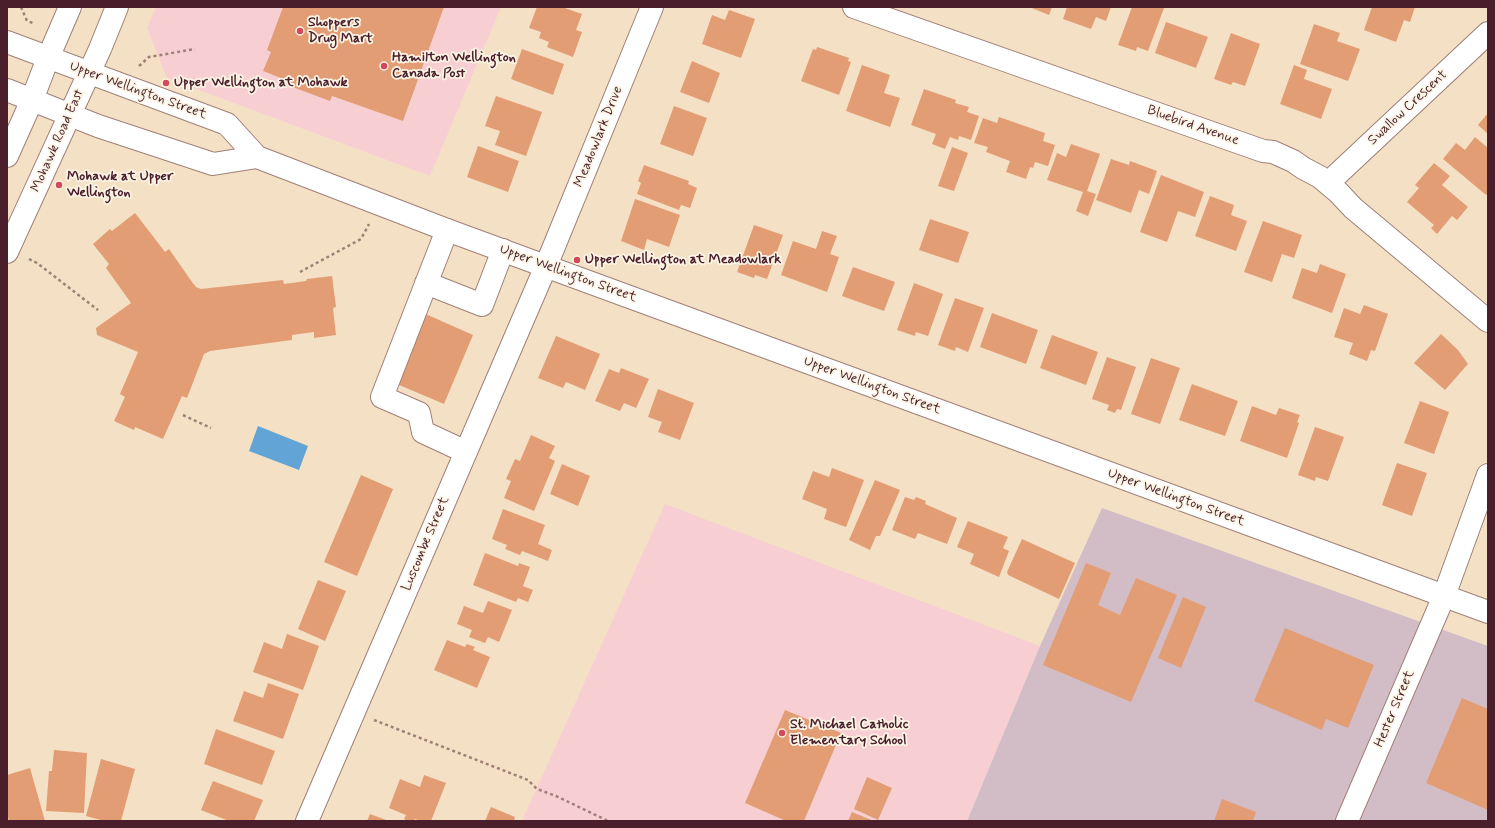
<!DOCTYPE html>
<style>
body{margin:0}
#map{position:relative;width:1495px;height:828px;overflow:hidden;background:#f4e0c4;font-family:Mynerve,sans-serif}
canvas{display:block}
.frame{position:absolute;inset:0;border:8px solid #4a1f2b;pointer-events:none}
</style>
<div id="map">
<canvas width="1495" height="828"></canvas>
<div class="frame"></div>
</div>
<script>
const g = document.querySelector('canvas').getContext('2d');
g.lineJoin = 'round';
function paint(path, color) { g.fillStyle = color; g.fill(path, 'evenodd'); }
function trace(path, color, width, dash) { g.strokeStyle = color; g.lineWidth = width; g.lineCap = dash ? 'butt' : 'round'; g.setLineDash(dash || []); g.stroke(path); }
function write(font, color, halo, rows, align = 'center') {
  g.font = font + ' Mynerve,sans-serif'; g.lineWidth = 3.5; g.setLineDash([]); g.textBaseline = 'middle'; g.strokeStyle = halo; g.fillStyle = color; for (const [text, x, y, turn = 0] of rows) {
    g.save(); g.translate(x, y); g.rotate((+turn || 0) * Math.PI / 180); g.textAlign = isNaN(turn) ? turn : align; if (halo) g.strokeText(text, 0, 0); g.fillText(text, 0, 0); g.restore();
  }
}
paint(new Path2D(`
 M 156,7 L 501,7 L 430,176 L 167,78 L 147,28 Z
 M 665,504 L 1040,646 L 967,821 L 522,821 Z`), '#f7cfd3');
paint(new Path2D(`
 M 1102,508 L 1488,646 L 1488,821 L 967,821 L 1040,646 Z`), '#d2bdc7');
paint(new Path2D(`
 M 258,426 L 308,446 L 299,470 L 249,451 Z`), '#62a4d6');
paint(new Path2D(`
 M 283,7 L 444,7 L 403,121 L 332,96 L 330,101 L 279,82 L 281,78 L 263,71 L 271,52 L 267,50 Z
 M 537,7 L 562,7 L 582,14 L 576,30 L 582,32 L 573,57 L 547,47 L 549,42 L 539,38 L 541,32 L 529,28 Z
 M 1029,7 L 1052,7 L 1049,15 Z
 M 1067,7 L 1111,7 L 1106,21 L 1096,17 L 1091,29 L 1063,19 Z
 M 1132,7 L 1161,7 L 1164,8 L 1148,51 L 1137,47 L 1136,51 L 1118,45 Z
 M 1372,7 L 1415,7 L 1410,22 L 1404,20 L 1396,42 L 1364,30 Z
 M 729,10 L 755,19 L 741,58 L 702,44 L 712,15 L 725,20 Z
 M 1166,22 L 1208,37 L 1196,68 L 1155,53 Z
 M 1314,24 L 1340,33 L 1337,41 L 1360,49 L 1348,81 L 1300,64 Z
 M 1231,33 L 1260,44 L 1245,86 L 1233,82 L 1231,85 L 1214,79 Z
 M 817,47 L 849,58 L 848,61 L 851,62 L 839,95 L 801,81 L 813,49 L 816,50 Z
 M 522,49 L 564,64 L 553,95 L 511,79 Z
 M 692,61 L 720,73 L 709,103 L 680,92 Z
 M 862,65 L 890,75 L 884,93 L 900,98 L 890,127 L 846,111 Z
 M 1294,65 L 1307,70 L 1304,79 L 1332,89 L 1321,119 L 1280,104 Z
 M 924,89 L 956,100 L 955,103 L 969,107 L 967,112 L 979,116 L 971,140 L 959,136 L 958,140 L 950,137 L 945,149 L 932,144 L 936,134 L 911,125 Z
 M 496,96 L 542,112 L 526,156 L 495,145 L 500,131 L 485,126 Z
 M 674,106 L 707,118 L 693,156 L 660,144 Z
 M 1488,113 L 1488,134 L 1478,125 Z
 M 999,117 L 1045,133 L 1043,141 L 1055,145 L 1048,166 L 1035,162 L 1033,168 L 1030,167 L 1026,179 L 1006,172 L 1010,161 L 986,152 L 988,147 L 974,143 L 983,118 L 997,123 Z
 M 1475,137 L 1488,148 L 1488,192 L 1486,195 L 1443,159 L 1456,143 L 1465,150 Z
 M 1071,144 L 1100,154 L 1087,191 L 1096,194 L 1088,216 L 1076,211 L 1083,192 L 1047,180 L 1057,153 L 1066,157 Z
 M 478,146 L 519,161 L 508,192 L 467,177 Z
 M 952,147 L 968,153 L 954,191 L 938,186 Z
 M 1111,159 L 1129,165 L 1130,161 L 1157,171 L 1149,194 L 1139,190 L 1131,213 L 1096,200 Z
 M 1434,163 L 1450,176 L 1442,185 L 1468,207 L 1457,220 L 1452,216 L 1437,234 L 1431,228 L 1434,225 L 1407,202 L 1419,188 L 1415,185 Z
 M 644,165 L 689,181 L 688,184 L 697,188 L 690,208 L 681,205 L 679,210 L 637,194 L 641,183 L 638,181 Z
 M 1161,175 L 1204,192 L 1195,217 L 1178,211 L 1167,242 L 1140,232 Z
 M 1210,196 L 1234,205 L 1231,215 L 1247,221 L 1236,251 L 1195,236 Z
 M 635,199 L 680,215 L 669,247 L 647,239 L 644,250 L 621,241 Z
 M 135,213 L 165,252 L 169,249 L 192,282 L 196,287 L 201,289 L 283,280 L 284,284 L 306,281 L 307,279 L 332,276 L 336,307 L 333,308 L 336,335 L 314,338 L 314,332 L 292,335 L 292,340 L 210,351 L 204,354 L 187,398 L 182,396 L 163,439 L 135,427 L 134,430 L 114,421 L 125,397 L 120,394 L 138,352 L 97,335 L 96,328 L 131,303 L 106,268 L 109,264 L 93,244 L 110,229 L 112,231 Z
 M 930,219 L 969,232 L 958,263 L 919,250 Z
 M 1263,221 L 1302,235 L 1294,258 L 1282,254 L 1272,282 L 1244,272 Z
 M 754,225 L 783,235 L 767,279 L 755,275 L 754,278 L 737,272 Z
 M 822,231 L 837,236 L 830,254 L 839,257 L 827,292 L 781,275 L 793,241 L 816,249 Z
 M 1320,264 L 1346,274 L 1332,313 L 1292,298 L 1302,268 L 1317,273 Z
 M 853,267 L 895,282 L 884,311 L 842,296 Z
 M 914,283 L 943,294 L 928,336 L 916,332 L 915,336 L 897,330 Z
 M 955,298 L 984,308 L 968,352 L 956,347 L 955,351 L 938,345 Z
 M 1364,305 L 1388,314 L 1375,351 L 1371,350 L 1367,361 L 1349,354 L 1353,343 L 1334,337 L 1344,308 L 1360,314 Z
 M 421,312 L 473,335 L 444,404 L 392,382 Z
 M 992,313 L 1038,330 L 1026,364 L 980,347 Z
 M 1441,334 L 1458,350 L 1468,364 L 1445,390 L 1414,363 Z
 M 1052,335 L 1098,352 L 1086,385 L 1040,368 Z
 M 556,336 L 600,354 L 585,390 L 566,382 L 563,388 L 538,378 Z
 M 1107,357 L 1136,367 L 1121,410 L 1117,409 L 1115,413 L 1107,410 L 1109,405 L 1092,399 Z
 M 1151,358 L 1180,368 L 1160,424 L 1131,414 Z
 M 621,368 L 649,379 L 636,408 L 624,403 L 620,411 L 595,401 L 609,369 L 619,373 Z
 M 1192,384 L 1238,401 L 1225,436 L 1179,420 Z
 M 658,389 L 694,403 L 680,440 L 658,432 L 662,422 L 648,417 Z
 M 1420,401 L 1449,412 L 1434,454 L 1404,443 Z
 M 1252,406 L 1276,415 L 1279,408 L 1300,415 L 1297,422 L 1299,423 L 1287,458 L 1240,441 Z
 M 1315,427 L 1344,437 L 1328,481 L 1316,477 L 1315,481 L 1298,475 Z
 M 531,435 L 555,446 L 549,458 L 555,461 L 534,511 L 504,498 L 511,481 L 506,479 L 515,459 L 520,461 Z
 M 1397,463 L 1427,473 L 1412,516 L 1382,505 Z
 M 562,464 L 590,476 L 578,506 L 550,494 Z
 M 832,468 L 864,480 L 846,527 L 824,519 L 827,509 L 802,499 L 813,471 L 829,477 Z
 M 361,475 L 393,489 L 357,576 L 324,562 Z
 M 875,480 L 900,490 L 880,536 L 876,536 L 870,550 L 849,540 Z
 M 905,497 L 914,500 L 916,497 L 926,501 L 925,504 L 957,518 L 947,544 L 918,533 L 915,539 L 892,530 Z
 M 503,509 L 545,525 L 538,544 L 552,550 L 548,561 L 522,551 L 520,555 L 505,549 L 507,545 L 492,539 Z
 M 968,521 L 1008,537 L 1003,548 L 1009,551 L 999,577 L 970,564 L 974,554 L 957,547 Z
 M 1022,539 L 1075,563 L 1059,599 L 1008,575 L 1007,572 Z
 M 485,553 L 518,566 L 519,563 L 530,567 L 523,586 L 533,590 L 528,602 L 518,598 L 516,602 L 473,585 Z
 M 1086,563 L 1111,573 L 1098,605 L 1120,615 L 1136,578 L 1177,595 L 1131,702 L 1043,665 Z
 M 318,580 L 346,591 L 325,641 L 298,629 Z
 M 1183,597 L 1206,607 L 1181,668 L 1158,658 Z
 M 488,601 L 512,610 L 499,642 L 488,637 L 485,643 L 469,637 L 472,630 L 457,624 L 464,606 L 483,613 Z
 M 1285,628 L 1374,665 L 1348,728 L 1326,719 L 1322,730 L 1254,701 Z
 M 287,634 L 319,646 L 303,690 L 253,672 L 264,642 L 282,649 Z
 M 447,640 L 465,647 L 467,644 L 475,647 L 473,650 L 490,657 L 477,688 L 434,670 Z
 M 268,683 L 299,694 L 283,739 L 233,721 L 244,691 L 263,698 Z
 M 1462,698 L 1488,709 L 1488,810 L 1426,783 Z
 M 785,710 L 841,733 L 804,821 L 786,821 L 745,803 Z
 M 216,729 L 275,751 L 262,785 L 204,764 Z
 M 54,750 L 87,753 L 84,813 L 46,811 L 49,771 L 52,771 Z
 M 101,759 L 135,769 L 121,821 L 104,821 L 86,816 Z
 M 30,768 L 45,821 L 9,821 L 7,813 L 7,775 Z
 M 424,775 L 446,783 L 431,821 L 421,821 L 415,819 L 414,821 L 408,821 L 404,819 L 406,815 L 389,808 L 400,779 L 420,787 Z
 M 867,777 L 892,788 L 878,820 L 854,809 Z
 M 213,781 L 263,800 L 254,821 L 229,821 L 201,810 Z
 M 1222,799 L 1256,812 L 1253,821 L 1214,821 Z
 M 491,807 L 515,817 L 514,821 L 485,821 Z
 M 852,812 L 874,821 L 848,821 Z
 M 370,814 L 389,821 L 367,821 Z`), '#e39d75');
const minor = new Path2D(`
 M 854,7 L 1263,151 L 1273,152 L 1293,161 L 1303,168 L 1320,177 L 1338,192 L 1353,208 L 1488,321
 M 1328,183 L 1488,33
 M 447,230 L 382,397 L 419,413 L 423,432 L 466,452
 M 426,283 L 482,305 L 503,250
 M 307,821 L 546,266 L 652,7
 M 1347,821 L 1444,596 L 1488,475`);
const major = new Path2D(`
 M 7,42 L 227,124 L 257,157 L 447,230 L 1488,612
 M 7,90 L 98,126 L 213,164 L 257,157
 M 7,156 L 32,100 L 48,58 L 70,7
 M 7,252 L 100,49 L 117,7`);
trace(minor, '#9f8078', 24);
trace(major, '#9f8078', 24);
trace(new Path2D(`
 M 21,7 L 27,21 L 33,23
 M 139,66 L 149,57 L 195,49
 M 29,259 L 37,263 L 98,310
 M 300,272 L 361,239 L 369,224
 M 183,415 L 211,428
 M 374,720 L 528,780 L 537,789 L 556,796 L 608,821`), '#9f8078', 2.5, [3, 3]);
trace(minor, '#fff', 22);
trace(major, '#fff', 22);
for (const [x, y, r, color] of [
 [300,31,4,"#d1495b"],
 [384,66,4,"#d1495b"],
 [166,83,4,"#d1495b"],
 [59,185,4,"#d1495b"],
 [577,260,4,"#d1495b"],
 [782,733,4,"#d1495b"]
]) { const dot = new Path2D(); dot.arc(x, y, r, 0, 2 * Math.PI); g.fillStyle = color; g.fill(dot); trace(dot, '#fcf5e5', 1.5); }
write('bold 14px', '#4a1f2b', '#fcf5e5', [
 ["Shoppers",308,23],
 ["Drug Mart",308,39],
 ["Hamilton Wellington",392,58],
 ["Canada Post",392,74],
 ["Upper Wellington at Mohawk",174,83],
 ["Mohawk at Upper",67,177],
 ["Wellington",67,193],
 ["Upper Wellington at Meadowlark",585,260],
 ["St. Michael Catholic",790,725],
 ["Elementary School",790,741]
], 'left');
write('14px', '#4a1f2b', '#fcf5e5', [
 ["Upper Wellington Street",138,91,20],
 ["Swallow Crescent",1408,108,-43],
 ["Bluebird Avenue",1193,126,19],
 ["Meadowlark Drive",599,137,-68],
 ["Mohawk Road East",58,141,-66],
 ["Upper Wellington Street",568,274,20],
 ["Upper Wellington Street",872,386,20],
 ["Upper Wellington Street",1176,498,20],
 ["Luscombe Street",426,544,-67],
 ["Hester Street",1395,709,-67]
]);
</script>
